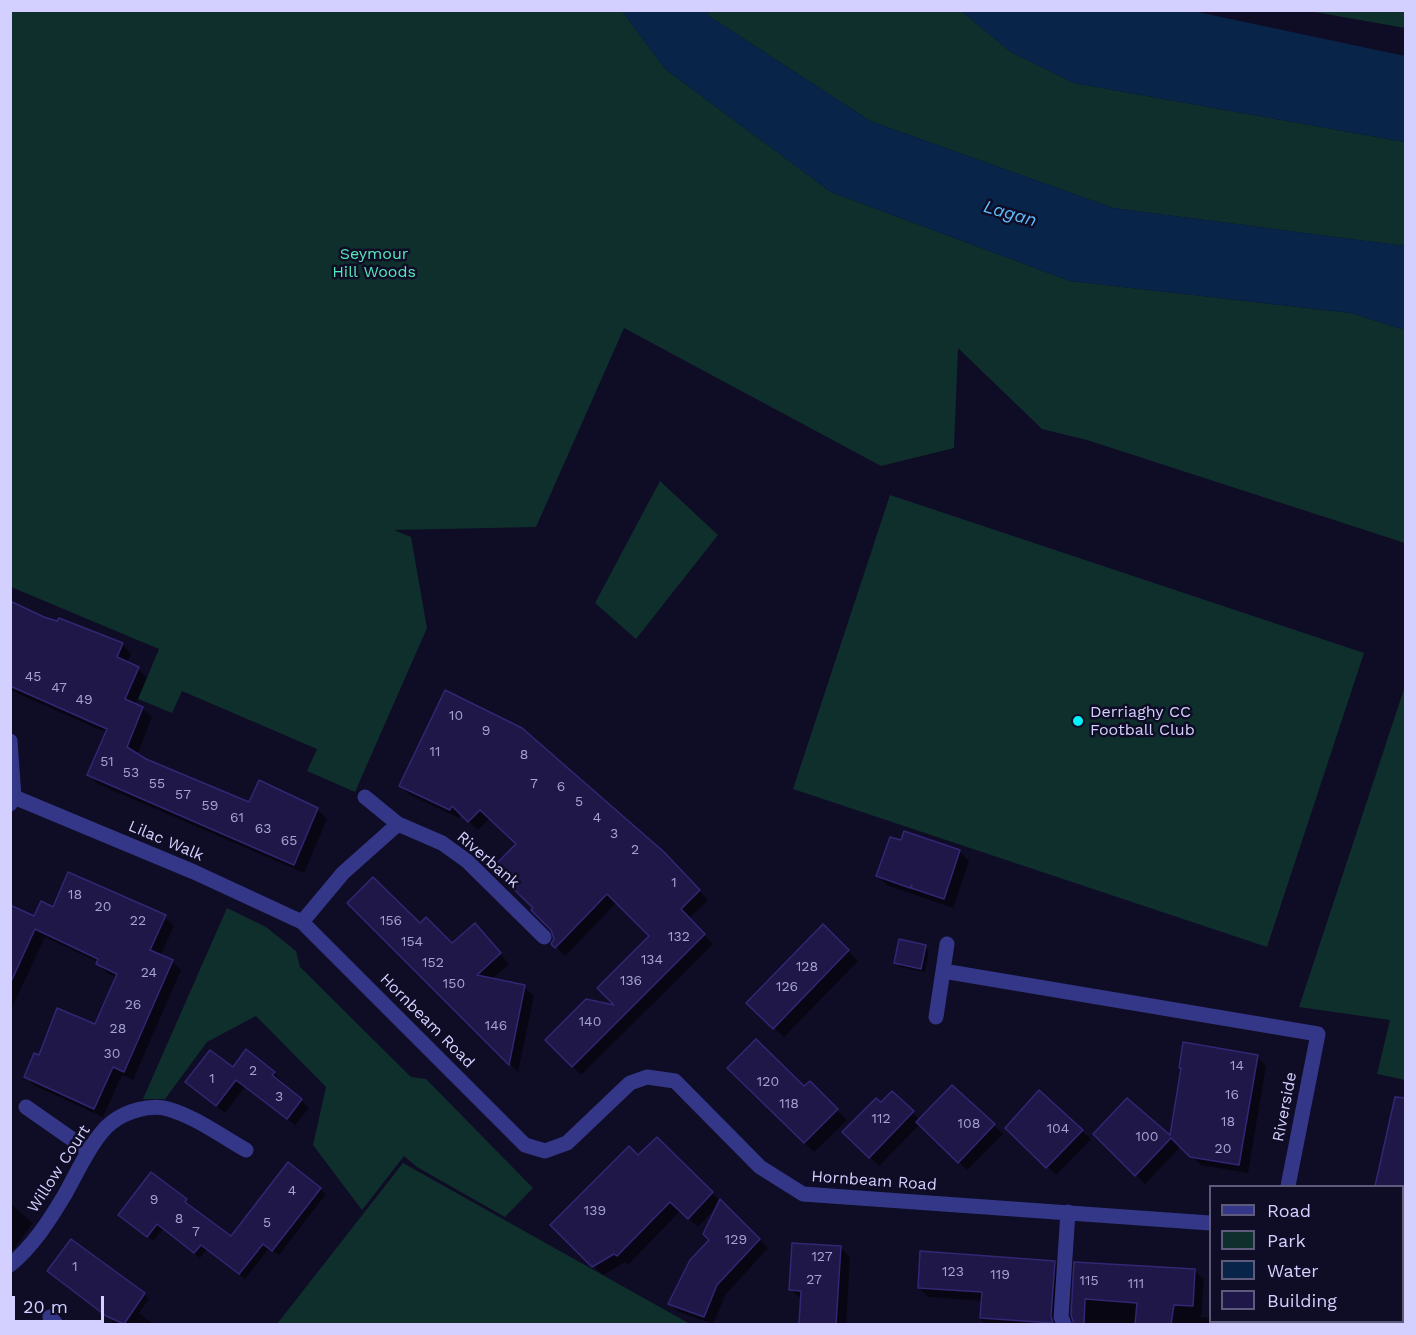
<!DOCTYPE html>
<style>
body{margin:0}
#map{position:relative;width:1416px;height:1335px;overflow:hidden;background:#0f0c25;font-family:"Work Sans",sans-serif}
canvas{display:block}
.frame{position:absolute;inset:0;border:12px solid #d3d0ff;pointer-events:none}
.legend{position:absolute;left:1209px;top:1185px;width:195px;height:138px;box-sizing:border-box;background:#0f0c25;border:2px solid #5d5a7c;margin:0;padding:8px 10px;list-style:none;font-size:18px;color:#d3d0ff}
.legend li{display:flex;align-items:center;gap:12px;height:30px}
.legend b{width:30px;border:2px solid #5d5a7c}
.scale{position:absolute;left:12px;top:1296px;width:92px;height:27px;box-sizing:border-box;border:3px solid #d3d0ff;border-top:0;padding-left:8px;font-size:18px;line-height:21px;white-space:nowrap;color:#d3d0ff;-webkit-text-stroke:4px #0f0c25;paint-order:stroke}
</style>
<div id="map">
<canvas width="1416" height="1335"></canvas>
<div class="frame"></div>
<ul class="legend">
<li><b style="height:8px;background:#343688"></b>Road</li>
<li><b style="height:16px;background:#0f2f2c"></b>Park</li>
<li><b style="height:16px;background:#082449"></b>Water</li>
<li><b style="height:16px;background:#1e1747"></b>Building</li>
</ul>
<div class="scale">20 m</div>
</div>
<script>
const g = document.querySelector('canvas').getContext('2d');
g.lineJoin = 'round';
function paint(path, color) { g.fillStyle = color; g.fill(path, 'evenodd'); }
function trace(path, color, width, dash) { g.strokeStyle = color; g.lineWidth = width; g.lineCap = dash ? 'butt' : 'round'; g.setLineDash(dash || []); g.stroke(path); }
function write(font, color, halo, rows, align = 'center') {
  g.font = font + ' "Work Sans",sans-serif'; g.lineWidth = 5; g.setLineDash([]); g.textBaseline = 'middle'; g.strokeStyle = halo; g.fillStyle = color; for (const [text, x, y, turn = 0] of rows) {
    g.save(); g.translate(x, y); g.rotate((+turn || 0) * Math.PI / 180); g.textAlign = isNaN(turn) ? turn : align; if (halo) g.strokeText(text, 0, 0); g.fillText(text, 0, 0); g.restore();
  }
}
paint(new Path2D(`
 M 10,11 L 622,11 L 665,69 L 831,192 L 1070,281 L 1351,313 L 1405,330 L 1405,543 L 1087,440 L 1042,429 L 958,348 L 954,448 L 881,466 L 624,328 L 536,527 L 394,530 L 411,537 L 427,628 L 355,792 L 307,771 L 317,749 L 182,691 L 172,713 L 138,699 L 159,649 L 11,587 Z
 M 706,11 L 961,11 L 1011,52 L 1074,83 L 1405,142 L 1405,246 L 1113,208 L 870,121 L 709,16 Z
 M 1309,11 L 1405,11 L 1405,28 Z
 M 660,481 L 718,535 L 636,639 L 595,603 Z
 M 890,495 L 1364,653 L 1267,947 L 793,789 Z
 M 1405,686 L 1405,1080 L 1377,1074 L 1390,1020 L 1299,1007 Z
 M 227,908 L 266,927 L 296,951 L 300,967 L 411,1077 L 426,1079 L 533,1188 L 505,1217 L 417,1167 L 404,1156 L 362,1210 L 313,1145 L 326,1087 L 256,1016 L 207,1042 L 165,1099 L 143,1099 Z
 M 403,1163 L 690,1324 L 277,1324 Z`), '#0f2f2c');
paint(new Path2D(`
 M 622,11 L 706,11 L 709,16 L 870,121 L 1113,208 L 1405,246 L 1405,330 L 1351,313 L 1070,281 L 831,192 L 665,69 Z
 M 961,11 L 1193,11 L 1405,56 L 1405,142 L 1074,83 L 1011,52 Z`), '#082449');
paint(new Path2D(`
 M 10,602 L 43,618 L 122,644 L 131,654 L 127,663 L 138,669 L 147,678 L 135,705 L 142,708 L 152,717 L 137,755 L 249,803 L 259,782 L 318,810 L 327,819 L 304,873 L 98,784 L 89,775 L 107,733 L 10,690 Z
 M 400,786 L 663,853 L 708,900 L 688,919 L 713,944 L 581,1075 L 547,1040 L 618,1007 L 651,936 L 617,902 L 565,956 L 553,944 L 555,939 L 552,929 L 535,908 L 518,844 L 490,818 L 478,830 L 461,814 L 459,818 L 410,795 Z
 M 959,851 L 969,861 L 953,908 L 887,885 L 878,876 Z
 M 349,903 L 420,925 L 452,945 L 484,935 L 509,964 L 492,979 L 524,987 L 534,996 L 518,1072 Z
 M 10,906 L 34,918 L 54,909 L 165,917 L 174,926 L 160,956 L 172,961 L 181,970 L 133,1080 L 122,1075 L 103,1117 L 35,1086 L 26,1077 L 39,1057 L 96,1026 L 117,978 L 107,973 L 98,964 L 98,962 L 45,937 L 10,1012 Z
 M 823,926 L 858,961 L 784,1037 L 748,1003 Z
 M 925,946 L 929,951 L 925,972 L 900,967 L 896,962 Z
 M 246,1051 L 274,1073 L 282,1081 L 280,1083 L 309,1108 L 295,1125 L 245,1087 L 225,1113 L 195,1090 L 233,1069 Z
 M 1257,1057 L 1266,1066 L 1248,1173 L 1201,1165 L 1181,1146 L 1145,1184 L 1095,1134 L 1171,1138 L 1183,1069 Z
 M 729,1068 L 804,1088 L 810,1083 L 847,1120 L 814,1152 Z
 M 952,1087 L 1003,1134 L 967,1170 L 920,1124 L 879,1166 L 844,1132 L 881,1105 L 892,1093 L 920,1120 Z
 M 1406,1118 L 1406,1324 L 1386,1324 L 1387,1322 L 1402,1322 L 1402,1186 L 1376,1186 L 1387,1133 Z
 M 1007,1128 L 1082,1131 L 1091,1139 L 1056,1175 Z
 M 657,1139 L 768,1248 L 726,1294 L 713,1324 L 679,1312 L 670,1303 L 711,1240 L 717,1206 L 698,1227 L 681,1210 L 628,1265 L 625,1262 L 603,1275 L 552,1225 L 638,1157 Z
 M 320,1189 L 326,1194 L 279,1255 L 269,1248 L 245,1279 L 207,1249 L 200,1258 L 163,1229 L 153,1241 L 126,1220 L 186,1201 L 191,1206 L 190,1208 L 231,1238 Z
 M 10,1203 L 33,1223 L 13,1250 L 10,1248 Z
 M 841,1248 L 850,1258 L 846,1324 L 801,1324 L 802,1300 L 790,1289 Z
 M 1054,1262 L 1064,1272 L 1060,1324 L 986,1324 L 981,1320 L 983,1301 L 929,1297 L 919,1288 Z
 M 1076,1263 L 1195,1271 L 1204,1279 L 1201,1317 L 1210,1318 L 1210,1322 L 1229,1322 L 1239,1324 L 1077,1324 L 1075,1323 Z
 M 49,1271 L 144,1294 L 149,1299 L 139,1313 L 153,1324 L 110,1324 L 113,1320 Z`), '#0007');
const building = new Path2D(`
 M 10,601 L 44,617 L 57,621 L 59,618 L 123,643 L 117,657 L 139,667 L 125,699 L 143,707 L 127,747 L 146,759 L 249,802 L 259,780 L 318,808 L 294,865 L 87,775 L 107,729 L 10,686 Z
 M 445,690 L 522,728 L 664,852 L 700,890 L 681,909 L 705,934 L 572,1067 L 545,1040 L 586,999 L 614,1005 L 597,988 L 649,936 L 607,894 L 555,948 L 551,944 L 554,939 L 551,930 L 531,910 L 533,908 L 492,868 L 516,844 L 480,810 L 468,822 L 452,806 L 450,810 L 399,786 Z
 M 904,831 L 960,850 L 944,899 L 911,888 L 912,885 L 910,888 L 876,876 L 890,837 L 901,840 Z
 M 68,872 L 166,915 L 150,950 L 173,960 L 124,1072 L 113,1067 L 94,1109 L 24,1077 L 34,1053 L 39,1055 L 57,1008 L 95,1024 L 117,974 L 96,964 L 98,959 L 35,929 L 10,984 L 10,905 L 34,916 L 41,901 L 53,907 Z
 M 373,877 L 420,923 L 426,917 L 452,943 L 475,923 L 501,953 L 477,975 L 525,985 L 509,1065 L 347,903 Z
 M 823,924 L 849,950 L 773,1029 L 746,1003 Z
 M 899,939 L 926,945 L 921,969 L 894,963 Z
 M 756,1039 L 804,1086 L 810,1081 L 838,1109 L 804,1143 L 727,1068 Z
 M 1183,1042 L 1258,1055 L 1239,1165 L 1190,1157 L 1171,1138 L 1135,1176 L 1093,1134 L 1127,1098 L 1170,1135 L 1181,1068 L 1179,1068 Z
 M 246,1049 L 275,1072 L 272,1075 L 302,1099 L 287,1119 L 236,1080 L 216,1106 L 185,1082 L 210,1050 L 233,1067 Z
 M 952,1085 L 995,1124 L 958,1163 L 916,1122 Z
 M 1039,1090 L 1083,1130 L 1046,1168 L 1005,1128 Z
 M 892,1091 L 914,1111 L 869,1158 L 842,1132 L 876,1098 L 881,1102 Z
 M 1395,1097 L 1406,1098 L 1406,1186 L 1375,1186 Z
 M 657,1137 L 713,1192 L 688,1219 L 670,1202 L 617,1256 L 614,1254 L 592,1267 L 550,1225 L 629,1146 L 638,1155 Z
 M 288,1162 L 321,1188 L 272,1251 L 263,1244 L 239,1274 L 201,1245 L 194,1253 L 157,1224 L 147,1237 L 118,1215 L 151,1172 L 187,1199 L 185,1202 L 231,1236 Z
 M 720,1199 L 760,1239 L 717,1285 L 704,1317 L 668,1304 L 690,1260 L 709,1240 L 703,1234 Z
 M 71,1239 L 145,1293 L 124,1324 L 106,1316 L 47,1271 Z
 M 792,1243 L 841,1246 L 836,1324 L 799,1324 L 801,1291 L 789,1290 Z
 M 920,1251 L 1055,1261 L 1051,1316 L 1053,1323 L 980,1318 L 982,1292 L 918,1288 Z
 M 1074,1262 L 1195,1269 L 1193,1306 L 1174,1305 L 1171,1324 L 1135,1324 L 1137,1303 L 1085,1299 L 1084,1324 L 1074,1324 L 1071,1315 Z`);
paint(building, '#1e1747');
trace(building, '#322775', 1.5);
trace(new Path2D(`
 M 10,741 L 14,797 L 10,804
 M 14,797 L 194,872 L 302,922 L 525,1145 L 545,1151 L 567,1143 L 630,1083 L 647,1077 L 675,1081 L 760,1167 L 803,1194 L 1210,1223
 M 365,797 L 398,824
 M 302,922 L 343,873 L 398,824 L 442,843 L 467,861 L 544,937
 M 943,971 L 1318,1034 L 1288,1186
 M 936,1017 L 947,944
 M 26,1107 L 89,1151
 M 10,1265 C 33,1246 49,1221 64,1196 C 76,1175 93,1137 111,1123 C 126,1111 150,1104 168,1109 C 196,1117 221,1136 246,1150
 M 50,1317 L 56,1324
 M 1321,1322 L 1322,1324
 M 1064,1324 L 1061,1317 L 1068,1212`), '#343688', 15);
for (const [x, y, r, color] of [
 [1078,721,6,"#00f2fb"]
]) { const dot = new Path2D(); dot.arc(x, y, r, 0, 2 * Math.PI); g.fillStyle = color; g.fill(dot); trace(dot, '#0f0c25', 2); }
write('14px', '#a6a2d1', null, [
 ["45",33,677],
 ["47",59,688],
 ["49",84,700],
 ["10",456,716],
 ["9",486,731],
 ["11",435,752],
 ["8",524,755],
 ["51",107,762],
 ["53",131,773],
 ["55",157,784],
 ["7",534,784],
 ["6",561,787],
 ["57",183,795],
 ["5",579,802],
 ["59",210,806],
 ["61",237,818],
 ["4",597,818],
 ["63",263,829],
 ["3",614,834],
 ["65",289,841],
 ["2",635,850],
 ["1",674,883],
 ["18",75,895],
 ["20",103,907],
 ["22",138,921],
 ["156",391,921],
 ["132",679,937],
 ["154",412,942],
 ["134",652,960],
 ["152",433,963],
 ["128",807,967],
 ["24",149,973],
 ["136",631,981],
 ["150",454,984],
 ["126",787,987],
 ["26",133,1005],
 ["140",590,1022],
 ["146",496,1026],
 ["28",118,1029],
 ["30",112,1054],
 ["14",1237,1066],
 ["2",253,1071],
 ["1",212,1079],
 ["120",768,1082],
 ["16",1232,1095],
 ["3",279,1097],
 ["118",789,1104],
 ["112",881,1119],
 ["18",1228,1122],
 ["108",969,1124],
 ["104",1058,1129],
 ["100",1147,1137],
 ["20",1223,1149],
 ["4",292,1191],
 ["9",154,1200],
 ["139",595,1211],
 ["8",179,1219],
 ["5",267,1223],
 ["7",196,1232],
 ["129",736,1240],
 ["127",822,1257],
 ["1",75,1267],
 ["123",953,1272],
 ["119",1000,1275],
 ["27",814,1280],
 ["115",1089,1281],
 ["111",1136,1284]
]);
write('16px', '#53e9ba', '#0f0c25', [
 ["Seymour",374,254],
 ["Hill Woods",374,272]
]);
write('16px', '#d3d0ff', '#0f0c25', [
 ["Derriaghy CC",1090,712],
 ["Football Club",1090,730]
], 'left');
write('16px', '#d3d0ff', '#0f0c25', [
 ["Lilac Walk",166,841,23],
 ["Riverbank",488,860,41],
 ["Hornbeam Road",427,1021,45],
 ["Riverside",1285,1107,-79],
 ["Willow Court",59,1169,-57],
 ["Hornbeam Road",874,1181,4]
]);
write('italic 18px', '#5ebfff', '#0f0c25', [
 ["Lagan",1010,214,16]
]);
</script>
